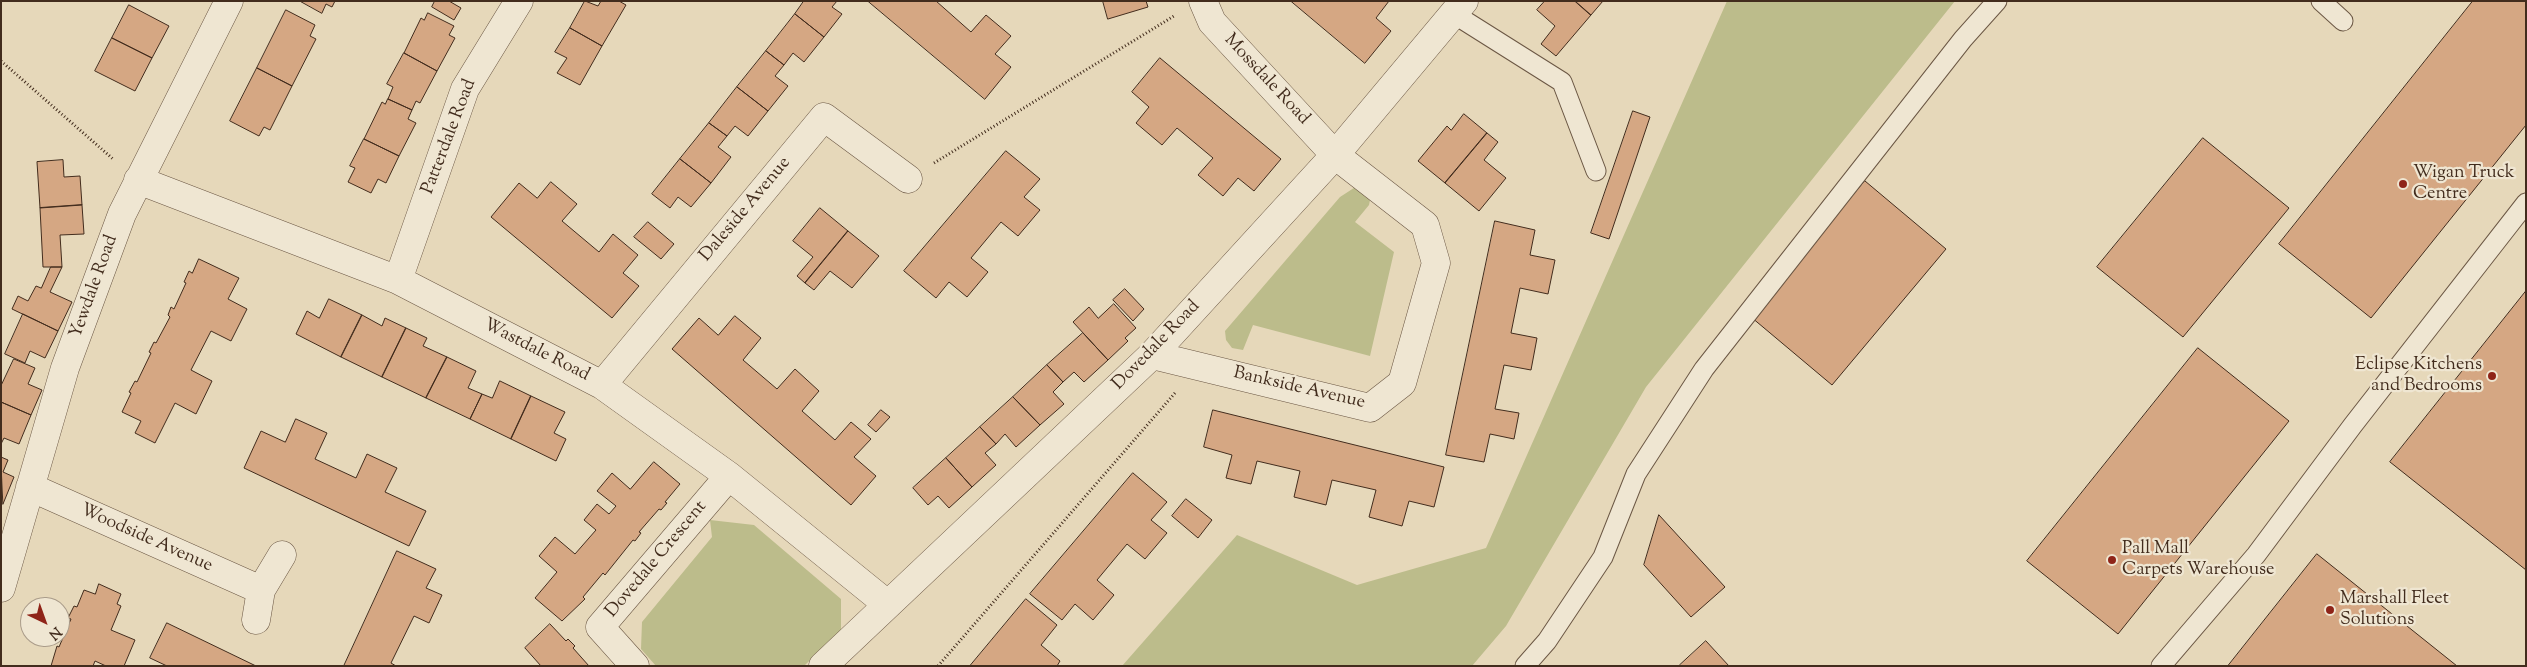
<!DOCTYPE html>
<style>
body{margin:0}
#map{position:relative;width:2527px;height:667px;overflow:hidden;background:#e6d8ba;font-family:"Sorts Mill Goudy",serif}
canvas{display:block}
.frame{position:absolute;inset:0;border:2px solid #422c1d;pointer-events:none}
.north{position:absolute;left:20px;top:597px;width:50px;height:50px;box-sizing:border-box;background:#efe6d2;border:1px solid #aa9c8a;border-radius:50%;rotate:138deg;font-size:14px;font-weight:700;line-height:20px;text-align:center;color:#422c1d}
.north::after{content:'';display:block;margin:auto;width:18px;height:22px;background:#8f2418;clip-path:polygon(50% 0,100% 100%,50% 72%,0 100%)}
</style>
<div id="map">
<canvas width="2527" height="667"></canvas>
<div class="frame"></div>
<div class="north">N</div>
</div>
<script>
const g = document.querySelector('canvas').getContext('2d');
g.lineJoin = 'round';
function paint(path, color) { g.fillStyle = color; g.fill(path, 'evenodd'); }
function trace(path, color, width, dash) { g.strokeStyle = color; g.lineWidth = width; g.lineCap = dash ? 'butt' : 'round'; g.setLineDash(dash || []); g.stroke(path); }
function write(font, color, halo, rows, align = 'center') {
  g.font = font + ' "Sorts Mill Goudy",serif'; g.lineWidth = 4.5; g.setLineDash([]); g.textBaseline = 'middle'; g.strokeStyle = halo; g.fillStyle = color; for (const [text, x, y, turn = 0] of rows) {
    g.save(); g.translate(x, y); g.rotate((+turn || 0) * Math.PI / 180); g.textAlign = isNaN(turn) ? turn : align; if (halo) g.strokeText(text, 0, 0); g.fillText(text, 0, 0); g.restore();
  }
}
paint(new Path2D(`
 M 1727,1 L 1955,1 L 1646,387 L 1506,626 L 1472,666 L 1122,666 L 1237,535 L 1357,585 L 1486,548 Z
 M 1357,186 L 1371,195 L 1369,205 L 1355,222 L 1394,252 L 1370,356 L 1253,325 L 1243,350 L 1232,348 L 1226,340 L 1225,331 L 1340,197 Z
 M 710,520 L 754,525 L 841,599 L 841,630 L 804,666 L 656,666 L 641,649 L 642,622 L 712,537 Z`), '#bcbc8b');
const building = new Path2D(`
 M 300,1 L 335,1 L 332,7 L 326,4 L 322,13 Z
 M 435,1 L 449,1 L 461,8 L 454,20 L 432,7 Z
 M 585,1 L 598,6 L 601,1 L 619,1 L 626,5 L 602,46 L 570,28 Z
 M 804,1 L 837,1 L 832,7 L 842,14 L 824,37 L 795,14 Z
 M 868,1 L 936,1 L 971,32 L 986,15 L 1011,36 L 995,54 L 1011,67 L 985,99 Z
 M 1103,1 L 1146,1 L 1148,7 L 1108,19 Z
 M 1291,1 L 1389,1 L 1376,18 L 1391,31 L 1365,63 Z
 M 1545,1 L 1575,1 L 1591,15 L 1556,56 L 1541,44 L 1555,26 L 1537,10 Z
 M 1575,1 L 1603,1 L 1591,15 Z
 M 2473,1 L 2526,1 L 2526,125 L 2371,318 L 2279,244 Z
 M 129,5 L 169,26 L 152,58 L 112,38 Z
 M 286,10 L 315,25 L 310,36 L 316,39 L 292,86 L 257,68 Z
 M 428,13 L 454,26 L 449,35 L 455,38 L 437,71 L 404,53 L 421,18 L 424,20 Z
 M 795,14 L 824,37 L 804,62 L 793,53 L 784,65 L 766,51 Z
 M 570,28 L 602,46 L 580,85 L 557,73 L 567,58 L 555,52 Z
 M 112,38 L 152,58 L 135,91 L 95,71 Z
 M 766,51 L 784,65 L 775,76 L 788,86 L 768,111 L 737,87 Z
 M 404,53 L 437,71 L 420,103 L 416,101 L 412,110 L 388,99 L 393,87 L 387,84 Z
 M 1160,58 L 1281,159 L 1254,191 L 1238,178 L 1223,196 L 1198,175 L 1213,158 L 1177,128 L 1162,145 L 1136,123 L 1149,107 L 1132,92 Z
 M 257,68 L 292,86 L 270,130 L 264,127 L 259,136 L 230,121 Z
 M 737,87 L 768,111 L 748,136 L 735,126 L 727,136 L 709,123 Z
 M 388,99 L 412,110 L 408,119 L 416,123 L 399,156 L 364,139 L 382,102 L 385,104 Z
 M 1633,111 L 1650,117 L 1609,239 L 1591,233 Z
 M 1464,114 L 1487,133 L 1445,183 L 1418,161 L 1447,126 L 1451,130 Z
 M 709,123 L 727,136 L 718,147 L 731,157 L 711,183 L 680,159 Z
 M 1487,133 L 1498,142 L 1484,160 L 1506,178 L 1479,211 L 1445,183 Z
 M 2203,138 L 2289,208 L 2183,337 L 2097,267 Z
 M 364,139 L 399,156 L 386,183 L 378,179 L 371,193 L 348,182 L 355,168 L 350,166 Z
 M 1006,151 L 1040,179 L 1024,197 L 1040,210 L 1018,236 L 1001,222 L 971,258 L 988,272 L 967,297 L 949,282 L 936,298 L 904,271 Z
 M 680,159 L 711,183 L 691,207 L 678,197 L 670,208 L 652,194 Z
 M 63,160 L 64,177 L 80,176 L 82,205 L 40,208 L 37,162 Z
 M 1865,181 L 1946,249 L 1832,385 L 1751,317 Z
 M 551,182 L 577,204 L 562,221 L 599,252 L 613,234 L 638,255 L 623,273 L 639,286 L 612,318 L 491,217 L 519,183 L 537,198 Z
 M 82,205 L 84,234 L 60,235 L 62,267 L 43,267 L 40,208 Z
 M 820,208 L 848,231 L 805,283 L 797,276 L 813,257 L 793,241 Z
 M 1495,221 L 1535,230 L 1530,255 L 1555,260 L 1548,294 L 1520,288 L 1511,333 L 1537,338 L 1531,370 L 1504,365 L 1495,409 L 1519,413 L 1514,439 L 1490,434 L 1484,462 L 1446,455 Z
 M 648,222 L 674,244 L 661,259 L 634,237 Z
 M 848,231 L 879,256 L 852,288 L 830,271 L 814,290 L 805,283 Z
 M 199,259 L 239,278 L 228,299 L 247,309 L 231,341 L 211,331 L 191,370 L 212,381 L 196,414 L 175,403 L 155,443 L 135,433 L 141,421 L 122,412 L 131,393 L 129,392 L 135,381 L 137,382 L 151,353 L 149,352 L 154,342 L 156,343 L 170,317 L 168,315 L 171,307 L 174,309 L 186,283 L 184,282 L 189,271 L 192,273 Z
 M 51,267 L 62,267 L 50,292 L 72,302 L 58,331 L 12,309 L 18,296 L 28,301 L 36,286 L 41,288 Z
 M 1125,289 L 1144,309 L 1133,321 L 1113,300 Z
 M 2526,291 L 2526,570 L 2390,462 Z
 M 329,299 L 362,315 L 341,357 L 296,334 L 307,311 L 319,318 Z
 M 1114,304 L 1136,328 L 1125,338 L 1128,341 L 1108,360 L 1073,322 L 1089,307 L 1098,318 Z
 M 23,314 L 58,331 L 45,358 L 30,351 L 25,363 L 5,354 Z
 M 362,315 L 382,326 L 385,318 L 406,328 L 382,377 L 341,357 Z
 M 735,316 L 761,338 L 743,360 L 777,389 L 795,369 L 819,391 L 802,411 L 835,440 L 851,422 L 871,439 L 854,457 L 876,476 L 851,505 L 672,349 L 699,318 L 718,335 Z
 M 406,328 L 427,338 L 423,346 L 447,357 L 426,398 L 382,377 Z
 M 1083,333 L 1108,360 L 1084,382 L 1074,372 L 1063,382 L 1047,365 Z
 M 2198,348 L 2289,421 L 2118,634 L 2027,561 Z
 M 447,357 L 476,371 L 468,388 L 482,394 L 470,419 L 426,398 Z
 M 14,359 L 35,368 L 28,384 L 42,390 L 31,415 L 1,402 L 1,386 Z
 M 1047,365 L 1063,382 L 1053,392 L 1064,404 L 1040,425 L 1013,397 Z
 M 500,381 L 531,396 L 511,439 L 470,419 L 482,394 L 492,398 Z
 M 531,396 L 565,412 L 554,433 L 566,439 L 556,461 L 511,439 Z
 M 1013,397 L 1040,425 L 1016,447 L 1005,434 L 996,444 L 980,427 Z
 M 1,402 L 31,415 L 19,444 L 4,438 L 1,444 Z
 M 881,410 L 890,417 L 876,432 L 868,425 Z
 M 1213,410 L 1444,467 L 1434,507 L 1409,501 L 1402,526 L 1369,517 L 1376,490 L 1332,480 L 1326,505 L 1294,497 L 1300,471 L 1257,461 L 1251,484 L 1226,478 L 1232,455 L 1204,447 Z
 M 296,419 L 327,433 L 315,459 L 356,478 L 367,454 L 397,468 L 385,492 L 426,511 L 409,546 L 244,468 L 261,431 L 285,442 Z
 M 980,427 L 996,444 L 985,453 L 996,465 L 972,487 L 946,458 Z
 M 1,457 L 8,460 L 3,472 L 14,477 L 3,504 Z
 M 946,458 L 972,487 L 949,508 L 938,496 L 928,505 L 913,488 Z
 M 654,462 L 680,484 L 665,502 L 667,503 L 661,510 L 659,509 L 639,532 L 641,533 L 635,541 L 633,540 L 605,575 L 603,573 L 583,597 L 585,599 L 562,621 L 535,598 L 557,572 L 539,556 L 555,537 L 575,554 L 596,530 L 584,520 L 597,504 L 609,514 L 616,506 L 597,491 L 612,473 L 630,489 Z
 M 1133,473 L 1167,502 L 1151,520 L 1167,533 L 1145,559 L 1127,544 L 1097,580 L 1114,595 L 1093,620 L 1075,604 L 1062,620 L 1030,594 Z
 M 1186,499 L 1212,520 L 1198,538 L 1172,516 Z
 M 1659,515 L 1725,587 L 1691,617 L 1644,565 Z
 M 397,551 L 436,569 L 426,588 L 442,595 L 429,623 L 414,616 L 391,663 L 396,666 L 344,666 Z
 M 2317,554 L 2457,666 L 2228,666 Z
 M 99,584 L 121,594 L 117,604 L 121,606 L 111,630 L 135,640 L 124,666 L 106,666 L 95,661 L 93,666 L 51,666 L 57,646 L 59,647 L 71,619 L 68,618 L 74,606 L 77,607 L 84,590 L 95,594 Z
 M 1026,599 L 1057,625 L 1041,645 L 1060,661 L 1057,666 L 970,666 Z
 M 167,623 L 256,666 L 167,666 L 150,658 Z
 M 550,624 L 566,641 L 568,639 L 575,646 L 573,648 L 589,666 L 541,666 L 525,648 Z
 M 1706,641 L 1729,666 L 1681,666 L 1680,665 Z`);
paint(building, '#d5a783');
trace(building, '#422c1d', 1);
const service = new Path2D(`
 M 2321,1 L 2343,21
 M 1454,14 L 1562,82 L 1596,171
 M 1525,666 L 1547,641 L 1603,557 L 1636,474 L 1704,369 L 1963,39 L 1997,1
 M 2161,666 L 2256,555 L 2353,425 L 2526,203`);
const minor = new Path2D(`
 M 138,180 L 398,280 L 602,385 L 729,476 L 887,604
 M 398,280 L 465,89 L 519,1
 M 1152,355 L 1370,408 L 1402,383 L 1436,263 L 1425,225 L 1335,155 L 1212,22 L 1203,1
 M 602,385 L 824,117 L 908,179
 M 30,487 L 261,590
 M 1,588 L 65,368 L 122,214 L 229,1
 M 256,620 L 261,590 L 282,555
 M 635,666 L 600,627 L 729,476
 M 823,666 L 1152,355 L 1335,155 L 1464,1`);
trace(service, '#6b5744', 21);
trace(minor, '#6b5744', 29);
trace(new Path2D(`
 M 1,61 L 113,159
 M 934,163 L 1174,16
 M 938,666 L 1175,393`), '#422c1d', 3, [1, 2.5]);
trace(service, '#efe6d2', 19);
trace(minor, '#efe6d2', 28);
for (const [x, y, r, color] of [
 [2403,184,5,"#8f2418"],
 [2492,376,5,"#8f2418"],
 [2112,560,5,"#8f2418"],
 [2330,610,5,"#8f2418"]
]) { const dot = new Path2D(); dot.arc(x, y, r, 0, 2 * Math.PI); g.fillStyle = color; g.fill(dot); trace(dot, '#efe6d2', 2); }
write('18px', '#422c1d', '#efe6d2', [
 ["Mossdale Road",1266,80,47],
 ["Patterdale Road",450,137,-69],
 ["Daleside Avenue",746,210,-50],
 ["Yewdale Road",95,287,-70],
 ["Dovedale Road",1157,346,-46],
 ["Wastdale Road",536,351,27],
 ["Bankside Avenue",1299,389,13],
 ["Woodside Avenue",146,539,24],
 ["Dovedale Crescent",657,560,-50]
]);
write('18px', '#422c1d', '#efe6d2', [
 ["Wigan Truck",2413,174],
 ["Centre",2413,195],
 ["Eclipse Kitchens",2482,366,"right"],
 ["and Bedrooms",2482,387,"right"],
 ["Pall Mall",2122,550],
 ["Carpets Warehouse",2122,571],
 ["Marshall Fleet",2340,600],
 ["Solutions",2340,621]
], 'left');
</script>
